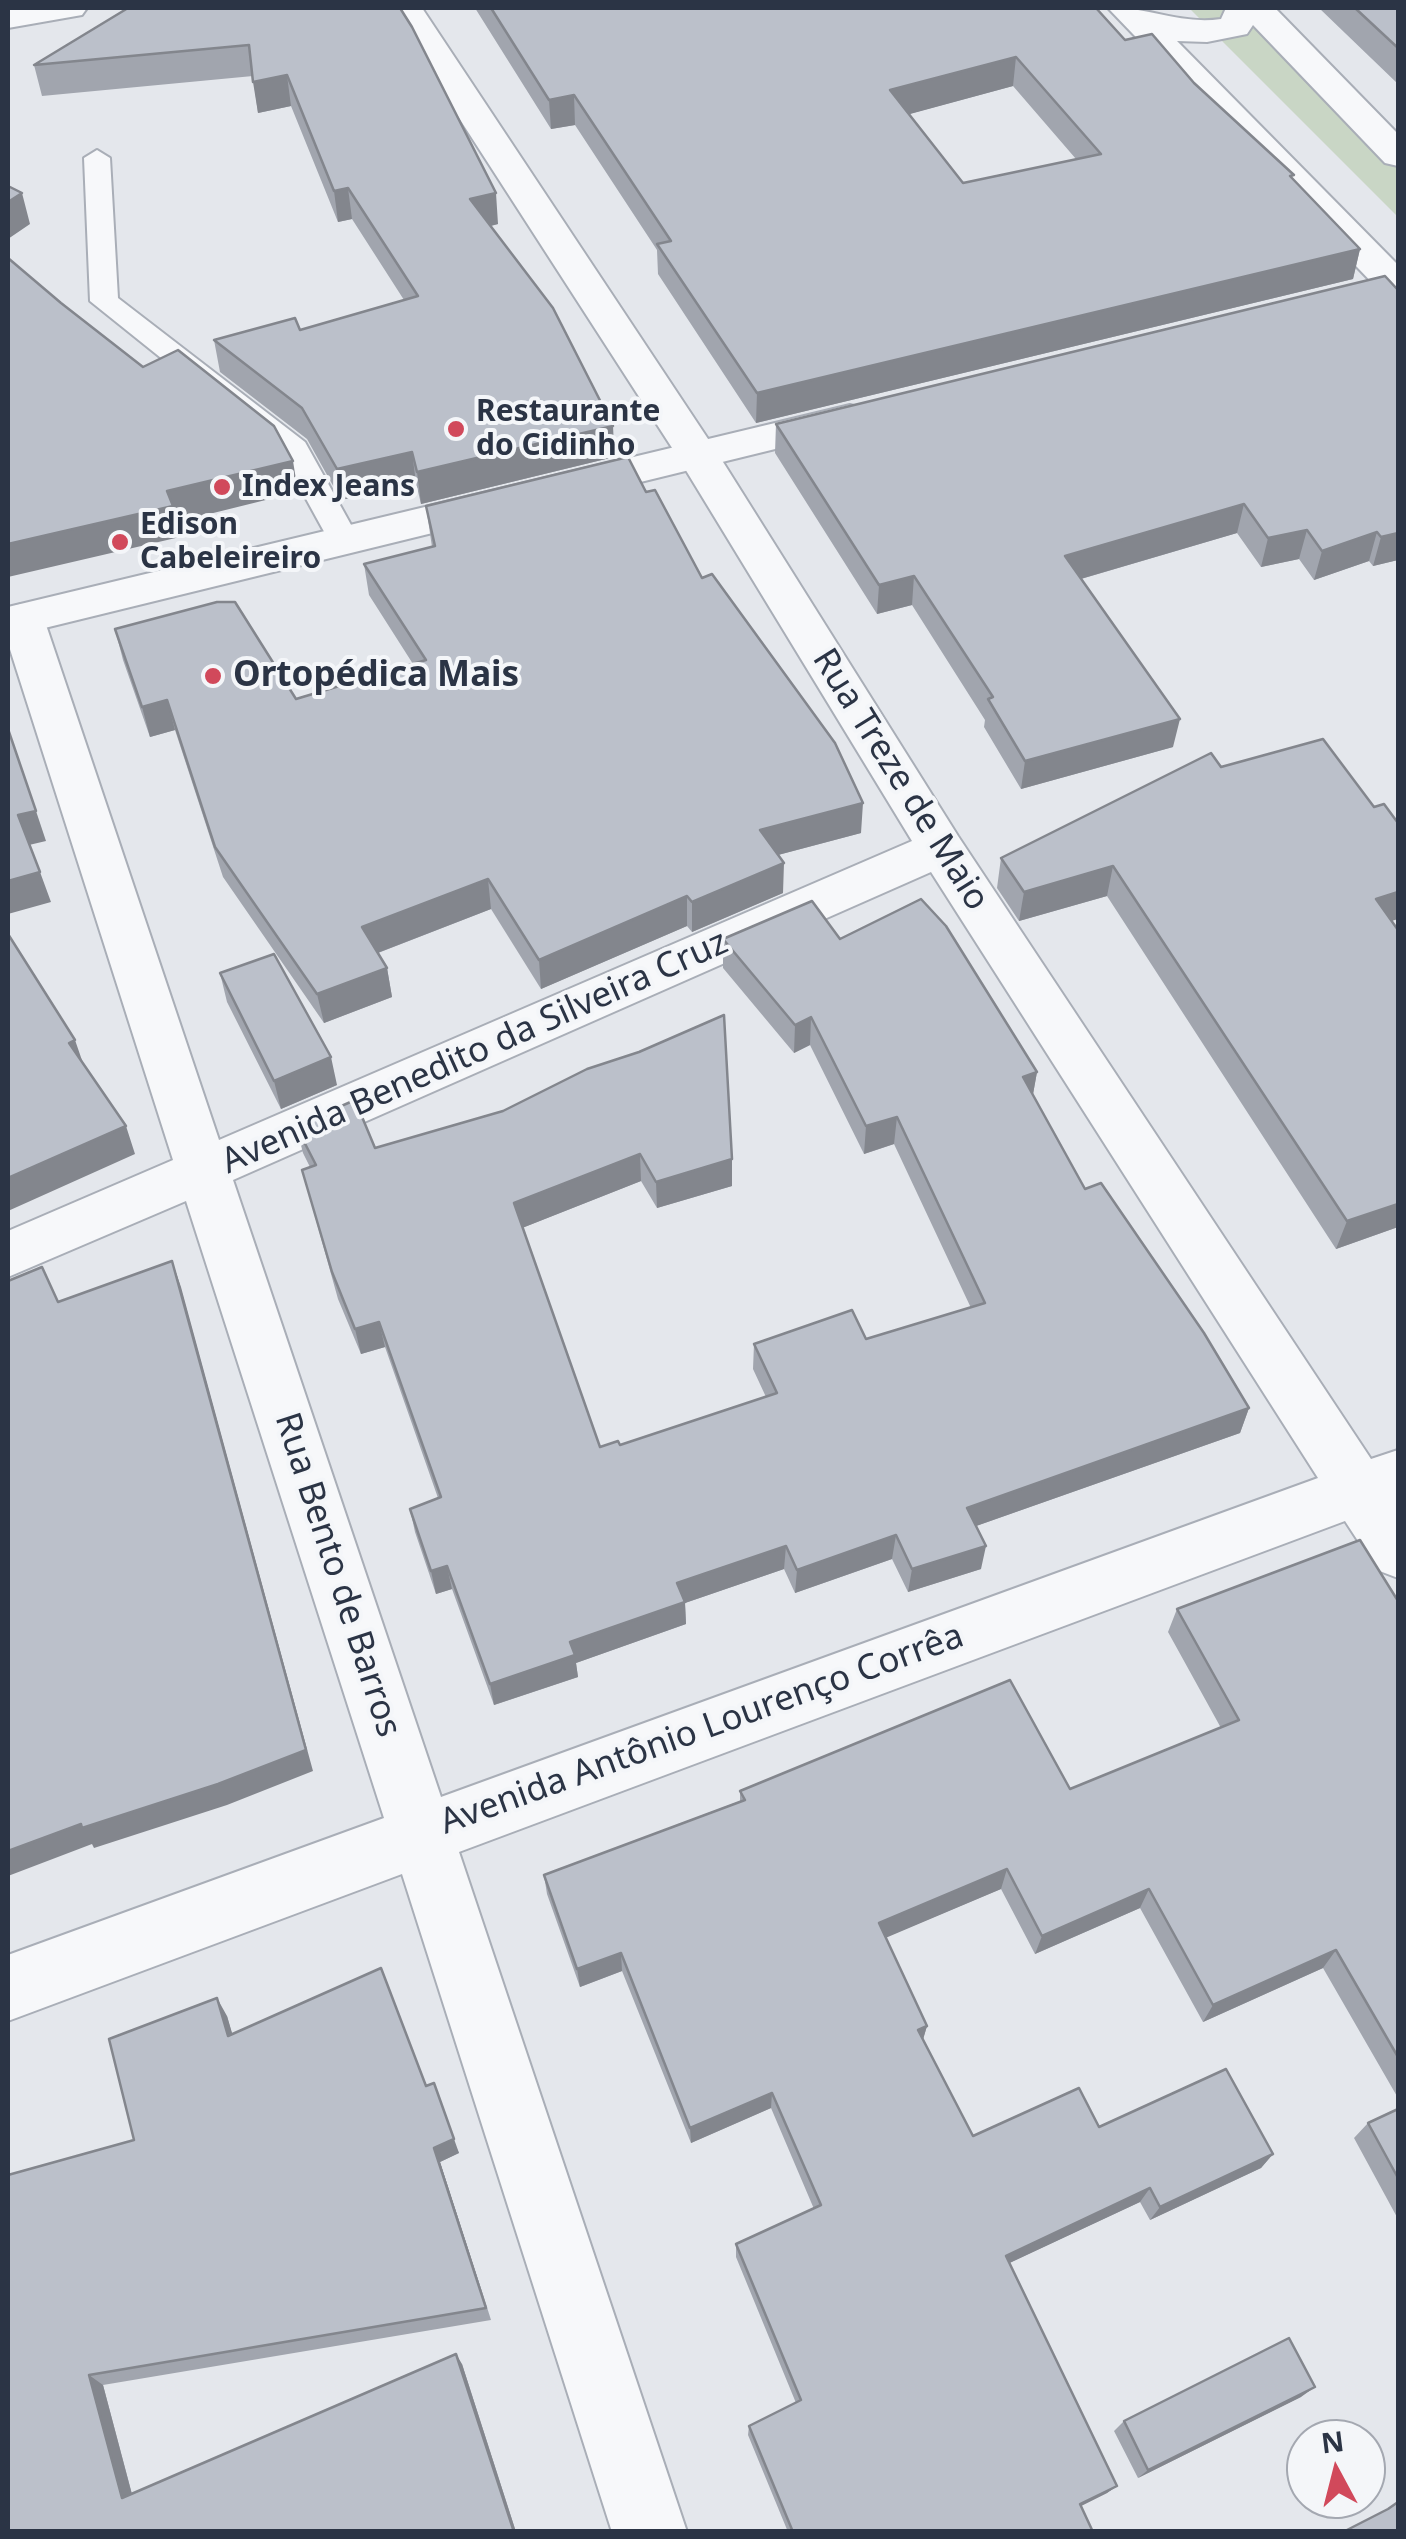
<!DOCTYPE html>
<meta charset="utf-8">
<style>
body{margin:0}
#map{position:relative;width:1406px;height:2539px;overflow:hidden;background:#e4e7ec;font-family:"Noto Sans",sans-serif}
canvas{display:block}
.frame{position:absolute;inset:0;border:10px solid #2b3445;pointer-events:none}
.north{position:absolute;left:1286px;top:2419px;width:100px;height:100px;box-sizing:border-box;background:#f4f6f9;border:2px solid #a4a8b1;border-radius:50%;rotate:353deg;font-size:28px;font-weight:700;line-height:40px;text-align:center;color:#2b3445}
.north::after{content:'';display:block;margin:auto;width:35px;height:45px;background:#d1495b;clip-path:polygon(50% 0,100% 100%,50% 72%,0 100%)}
</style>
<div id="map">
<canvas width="1406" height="2539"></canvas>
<div class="frame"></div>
<div class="north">N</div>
</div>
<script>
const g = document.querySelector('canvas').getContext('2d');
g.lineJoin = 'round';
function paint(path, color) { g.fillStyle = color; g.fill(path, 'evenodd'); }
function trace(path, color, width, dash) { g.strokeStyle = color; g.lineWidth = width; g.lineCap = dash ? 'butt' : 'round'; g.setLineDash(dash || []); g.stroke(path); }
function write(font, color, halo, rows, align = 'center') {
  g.font = font + ' "Noto Sans",sans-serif'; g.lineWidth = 8; g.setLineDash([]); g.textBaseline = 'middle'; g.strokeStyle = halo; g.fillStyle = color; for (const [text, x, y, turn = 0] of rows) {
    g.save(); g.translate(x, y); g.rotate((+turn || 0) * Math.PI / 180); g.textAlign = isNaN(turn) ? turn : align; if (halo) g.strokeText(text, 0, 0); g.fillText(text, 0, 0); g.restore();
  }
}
paint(new Path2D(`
 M 1189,8 L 1266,8 L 1398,147 L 1398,217 Z`), '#c9d6c5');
const service = new Path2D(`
 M 97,150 L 110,158 L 118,298 L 305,442 L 360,541 L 355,548 L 344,551 L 333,548 L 282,455 L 90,301 L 84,158 Z`);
const minor = new Path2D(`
 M 8,8 L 87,8 L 82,15 L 8,28 Z
 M 388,8 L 422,8 L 718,454 L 958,836 L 1371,1459 L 1398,1450 L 1398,1578 L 1377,1570 L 1345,1521 L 459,1852 L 687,2532 L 612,2532 L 402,1874 L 8,2021 L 8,1955 L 384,1818 L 186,1201 L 8,1277 L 8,1231 L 173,1160 L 8,643 L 8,608 L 22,604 L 38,608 L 44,619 L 219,1140 L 912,841 L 676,454 ZM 931,872 L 1318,1478 L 441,1797 L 233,1180 Z
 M 1108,8 C 1147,6 1180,25 1221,19 L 1226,8 L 1275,8 L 1398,134 L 1398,166 L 1385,163 L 1253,25 L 1247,34 L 1207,42 L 1177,41 L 1398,265 L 1398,296 L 1382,293 Z`);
const tertiary = new Path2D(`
 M 850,405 L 865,409 L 871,418 L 865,427 L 8,637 L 8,607 Z`);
trace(service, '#a9aeb7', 4);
trace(minor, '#a9aeb7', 4);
trace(tertiary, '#a9aeb7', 4);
paint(service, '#f7f8fa');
paint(minor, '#f7f8fa');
paint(tertiary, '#f7f8fa');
paint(new Path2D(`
 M 400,8 L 498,224 L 491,226 L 613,426 L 614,457 L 421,504 L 416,483 L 341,500 L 307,439 L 220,372 L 214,340 L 300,330 L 404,300 L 352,219 L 338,222 L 291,106 L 258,113 L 253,76 L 42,96 L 34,65 Z
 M 475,8 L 1096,8 L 1125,40 L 1194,83 L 1293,179 L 1360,249 L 1353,279 L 756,423 L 658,274 L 657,250 L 575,125 L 551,129 ZM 1013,86 L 1076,159 L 963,183 L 909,114 Z
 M 1319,8 L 1398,8 L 1398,84 Z
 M 1385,276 L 1398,560 L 1373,566 L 1369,561 L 1314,580 L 1299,559 L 1261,567 L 1237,533 L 1081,579 L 1173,747 L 1021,789 L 984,727 L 985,720 L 912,605 L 877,614 L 775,453 L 776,424 Z
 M 646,492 L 702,578 L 861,833 L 778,855 L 783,893 L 692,932 L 687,926 L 541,989 L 491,909 L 378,953 L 387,968 L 392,997 L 324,1023 L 223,877 L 175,730 L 150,737 L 123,660 L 115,629 L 296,699 L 413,664 L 369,595 L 364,564 L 432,547 L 426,506 Z
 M 1221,767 L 1392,921 L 1398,930 L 1398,1227 L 1336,1249 L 1107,896 L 1019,921 L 997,888 L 1001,858 Z
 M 723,939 L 840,939 L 1037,1072 L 1033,1094 L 1085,1189 L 1249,1408 L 1240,1433 L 976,1526 L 981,1569 L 908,1592 L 892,1559 L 795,1593 L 784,1569 L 685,1603 L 686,1624 L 576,1663 L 578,1677 L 494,1705 L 452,1589 L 436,1594 L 415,1532 L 410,1509 L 438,1498 L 385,1347 L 361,1354 L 338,1299 L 302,1170 L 310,1167 L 303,1153 L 296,1126 L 375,1148 L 503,1111 L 732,1159 L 732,1186 L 657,1208 L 641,1181 L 522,1228 L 600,1447 L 620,1445 L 766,1397 L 753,1369 L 754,1344 L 866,1339 L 971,1308 L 894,1144 L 864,1154 L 810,1045 L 794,1053 L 723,968 Z
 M 220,973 L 337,1085 L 281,1109 L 227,1002 Z
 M 1398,1601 L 1398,2098 L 1323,1968 L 1203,2022 L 1140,1908 L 1035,1954 L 1001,1889 L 886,1937 L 927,2026 L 923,2039 L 973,2136 L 1099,2127 L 1273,2154 L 1261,2168 L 1150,2220 L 1140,2202 L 1009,2263 L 1117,2486 L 1107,2493 L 1081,2506 L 1093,2532 L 788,2532 L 748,2435 L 749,2426 L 796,2403 L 736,2257 L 736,2244 L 814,2209 L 771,2108 L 691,2143 L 622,1971 L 580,1987 L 547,1894 L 544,1875 L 740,1801 L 740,1791 L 1070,1789 L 1221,1728 L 1168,1632 L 1177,1609 Z
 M 227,2016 L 232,2034 L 426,2086 L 459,2153 L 440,2162 L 491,2320 L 103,2385 L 132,2494 L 462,2364 L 516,2532 L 8,2532 L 134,2140 Z
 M 1398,2109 L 1398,2219 L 1354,2138 L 1368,2123 Z
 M 1301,2397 L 1138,2478 L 1114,2431 L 1124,2421 Z`), '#a1a5ae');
paint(new Path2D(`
 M 1016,57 L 1013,86 L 888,120 L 890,90 Z
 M 287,75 L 291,106 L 258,113 L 253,82 Z
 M 574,95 L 575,125 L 551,129 L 549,100 Z
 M 348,188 L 352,219 L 338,222 L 334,191 Z
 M 22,193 L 30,224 L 8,239 L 8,202 Z
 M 496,193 L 498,224 L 473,230 L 470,199 Z
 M 1360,249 L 1353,279 L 756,423 L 757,393 Z
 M 613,426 L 614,457 L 421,504 L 417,472 Z
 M 412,452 L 416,483 L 341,500 L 337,469 Z
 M 293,461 L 298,492 L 177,522 L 180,537 L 8,577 L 8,544 L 167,491 Z
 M 1244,504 L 1237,533 L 1060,585 L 1065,556 Z
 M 1307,530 L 1299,559 L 1261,567 L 1268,538 Z
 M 1377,532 L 1369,561 L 1314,580 L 1322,551 Z
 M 1398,533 L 1398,560 L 1373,566 L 1381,537 Z
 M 914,576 L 912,605 L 877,614 L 879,585 Z
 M 167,700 L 175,730 L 150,737 L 142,707 Z
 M 1180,719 L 1173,747 L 1021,789 L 1025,761 Z
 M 863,803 L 861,833 L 759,860 L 760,830 Z
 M 36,811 L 46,841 L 29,845 L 18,815 Z
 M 784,863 L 783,893 L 692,932 L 692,902 Z
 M 1113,866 L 1107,896 L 1019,921 L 1024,892 Z
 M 40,872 L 51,902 L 8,914 L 8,881 Z
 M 488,879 L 491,909 L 367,957 L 362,927 Z
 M 1398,892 L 1398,919 L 1366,929 L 1376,899 Z
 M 687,896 L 687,926 L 541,989 L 539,960 Z
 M 387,968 L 392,997 L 324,1023 L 317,994 Z
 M 811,1017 L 810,1045 L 794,1053 L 795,1025 Z
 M 75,1040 L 85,1069 L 69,1043 Z
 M 331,1057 L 337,1085 L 281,1109 L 274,1081 Z
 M 1037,1072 L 1032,1100 L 1023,1077 Z
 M 897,1117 L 894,1144 L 864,1154 L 866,1126 Z
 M 126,1126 L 135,1154 L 8,1211 L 8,1178 Z
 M 640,1154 L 641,1181 L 517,1230 L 514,1203 Z
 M 732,1159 L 732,1186 L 657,1208 L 656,1182 Z
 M 1398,1204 L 1398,1227 L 1336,1249 L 1347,1221 Z
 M 172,1261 L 181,1287 L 313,1771 L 227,1805 L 94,1848 L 92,1844 L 8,1876 L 8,1851 Z
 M 379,1322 L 385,1347 L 361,1354 L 355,1329 Z
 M 1249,1408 L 1240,1433 L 962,1531 L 967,1508 Z
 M 896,1535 L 892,1559 L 795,1593 L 797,1570 Z
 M 786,1546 L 784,1569 L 685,1603 L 686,1624 L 576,1663 L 578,1677 L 494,1705 L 490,1684 L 570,1642 L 677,1583 Z
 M 986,1546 L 981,1569 L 908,1592 L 912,1569 Z
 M 447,1566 L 452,1589 L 436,1594 L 431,1571 Z
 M 1007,1869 L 1001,1889 L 876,1942 L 879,1923 Z
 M 1149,1889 L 1140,1908 L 1035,1954 L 1042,1936 Z
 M 1336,1950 L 1323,1968 L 1203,2022 L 1213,2005 Z
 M 621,1953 L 622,1971 L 580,1987 L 577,1969 Z
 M 217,1998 L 227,2016 L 238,2053 L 228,2036 Z
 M 927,2026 L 922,2043 L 918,2030 Z
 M 772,2093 L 771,2108 L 691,2143 L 690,2128 Z
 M 454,2139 L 459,2153 L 440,2162 L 491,2320 L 434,2148 Z
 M 1273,2154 L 1261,2168 L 1150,2220 L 1160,2207 Z
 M 1150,2188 L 1140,2202 L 999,2268 L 1006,2256 Z
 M 456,2354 L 462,2364 L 516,2532 L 514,2532 Z
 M 89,2375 L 103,2385 L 135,2506 L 122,2498 Z
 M 1315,2387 L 1301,2397 L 1138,2478 L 1148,2470 Z
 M 1117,2486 L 1107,2493 L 1071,2511 L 1080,2504 Z`), '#83868d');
const building = new Path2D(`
 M 128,8 L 400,8 L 412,27 L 496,193 L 470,199 L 553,308 L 613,426 L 417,472 L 412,452 L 337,469 L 302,408 L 214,340 L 295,318 L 300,330 L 418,296 L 348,188 L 334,191 L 287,75 L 253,82 L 249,45 L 34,65 Z
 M 491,8 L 1096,8 L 1125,40 L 1152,34 L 1194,83 L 1294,175 L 1290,176 L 1360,249 L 757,393 L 657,244 L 671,241 L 574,95 L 549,100 ZM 1016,57 L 1101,154 L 963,183 L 890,90 Z
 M 1355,8 L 1398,8 L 1398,48 Z
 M 8,186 L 22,193 L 8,202 Z
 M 8,258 L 61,303 L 143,367 L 178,350 L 274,426 L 293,461 L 167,491 L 173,506 L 8,544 Z
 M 1385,276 L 1398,290 L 1398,533 L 1381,537 L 1377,532 L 1322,551 L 1307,530 L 1268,538 L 1244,504 L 1065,556 L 1180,719 L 1025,761 L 988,699 L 993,697 L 914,576 L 879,585 L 776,424 Z
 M 628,457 L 646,492 L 655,490 L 702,578 L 712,574 L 835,743 L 863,803 L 760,830 L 784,863 L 692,902 L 687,896 L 539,960 L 488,879 L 362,927 L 387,968 L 317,994 L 215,847 L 167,700 L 142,707 L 115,629 L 217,602 L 235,602 L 296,699 L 426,660 L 364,564 L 435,546 L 426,506 Z
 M 8,729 L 36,811 L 18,815 L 40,872 L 8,881 Z
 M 1323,739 L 1374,807 L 1384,804 L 1398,823 L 1398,892 L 1376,899 L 1398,930 L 1398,1204 L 1347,1221 L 1113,866 L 1024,892 L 1001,858 L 1211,753 L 1221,767 Z
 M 921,899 L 946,926 L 1037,1072 L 1023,1077 L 1085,1189 L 1101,1183 L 1204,1333 L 1249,1408 L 967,1508 L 986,1546 L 912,1569 L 896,1535 L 797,1570 L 786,1546 L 677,1583 L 685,1602 L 570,1642 L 575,1655 L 490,1684 L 447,1566 L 431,1571 L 410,1509 L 441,1497 L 379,1322 L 355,1329 L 332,1272 L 302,1170 L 316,1165 L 296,1126 L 355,1100 L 375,1148 L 503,1111 L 587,1069 L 639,1052 L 724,1015 L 732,1159 L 656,1182 L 640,1154 L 514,1203 L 600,1447 L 618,1441 L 620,1445 L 777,1393 L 754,1344 L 852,1310 L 866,1339 L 985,1303 L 897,1117 L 866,1126 L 811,1017 L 795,1025 L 723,939 L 812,901 L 840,939 Z
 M 8,934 L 75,1040 L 69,1043 L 126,1126 L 8,1178 Z
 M 274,954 L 331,1057 L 274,1081 L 220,973 Z
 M 172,1261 L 306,1750 L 218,1784 L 82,1828 L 81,1824 L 8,1851 L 8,1281 L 42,1267 L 58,1302 Z
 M 1360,1540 L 1398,1601 L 1398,2057 L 1336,1950 L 1213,2005 L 1149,1889 L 1042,1936 L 1007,1869 L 879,1923 L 927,2026 L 918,2030 L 973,2136 L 1079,2088 L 1099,2127 L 1226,2069 L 1273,2154 L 1160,2207 L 1150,2188 L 1006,2256 L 1117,2486 L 1080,2504 L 1093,2532 L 793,2532 L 749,2426 L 801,2400 L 736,2244 L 821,2205 L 772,2093 L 690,2128 L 621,1953 L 577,1969 L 544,1875 L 745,1800 L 740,1791 L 1010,1680 L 1070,1789 L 1239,1720 L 1177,1609 Z
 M 381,1968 L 426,2086 L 434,2083 L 454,2139 L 434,2148 L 486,2308 L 89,2375 L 122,2498 L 456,2354 L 514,2532 L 8,2532 L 8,2175 L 134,2140 L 109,2039 L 217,1998 L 228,2036 Z
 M 1398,2109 L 1398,2178 L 1368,2123 Z
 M 1289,2338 L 1315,2387 L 1148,2470 L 1124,2421 Z
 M 1398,2502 L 1398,2532 L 1343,2532 L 1388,2509 Z`);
paint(building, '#bbc0ca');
trace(building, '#83868d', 2.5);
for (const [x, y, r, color] of [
 [456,429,10,"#d1495b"],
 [222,487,10,"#d1495b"],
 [120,542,10,"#d1495b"],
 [213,676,10,"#d1495b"]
]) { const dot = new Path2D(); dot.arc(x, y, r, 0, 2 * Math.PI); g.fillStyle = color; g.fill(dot); trace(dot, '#f4f6f9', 4); }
write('bold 30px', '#2b3445', '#f4f6f9', [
 ["Restaurante",476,412],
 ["do Cidinho",476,446],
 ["Index Jeans",242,487],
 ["Edison",140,525],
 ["Cabeleireiro",140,559]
], 'left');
write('bold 35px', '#2b3445', '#f4f6f9', [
 ["Ortopédica Mais",233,676]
], 'left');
write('35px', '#2b3445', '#f4f6f9', [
 ["Rua Treze de Maio",900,780,58],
 ["Avenida Benedito da Silveira Cruz",475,1053,-24],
 ["Rua Bento de Barros",337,1575,72],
 ["Avenida Antônio Lourenço Corrêa",702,1730,-20]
]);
</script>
